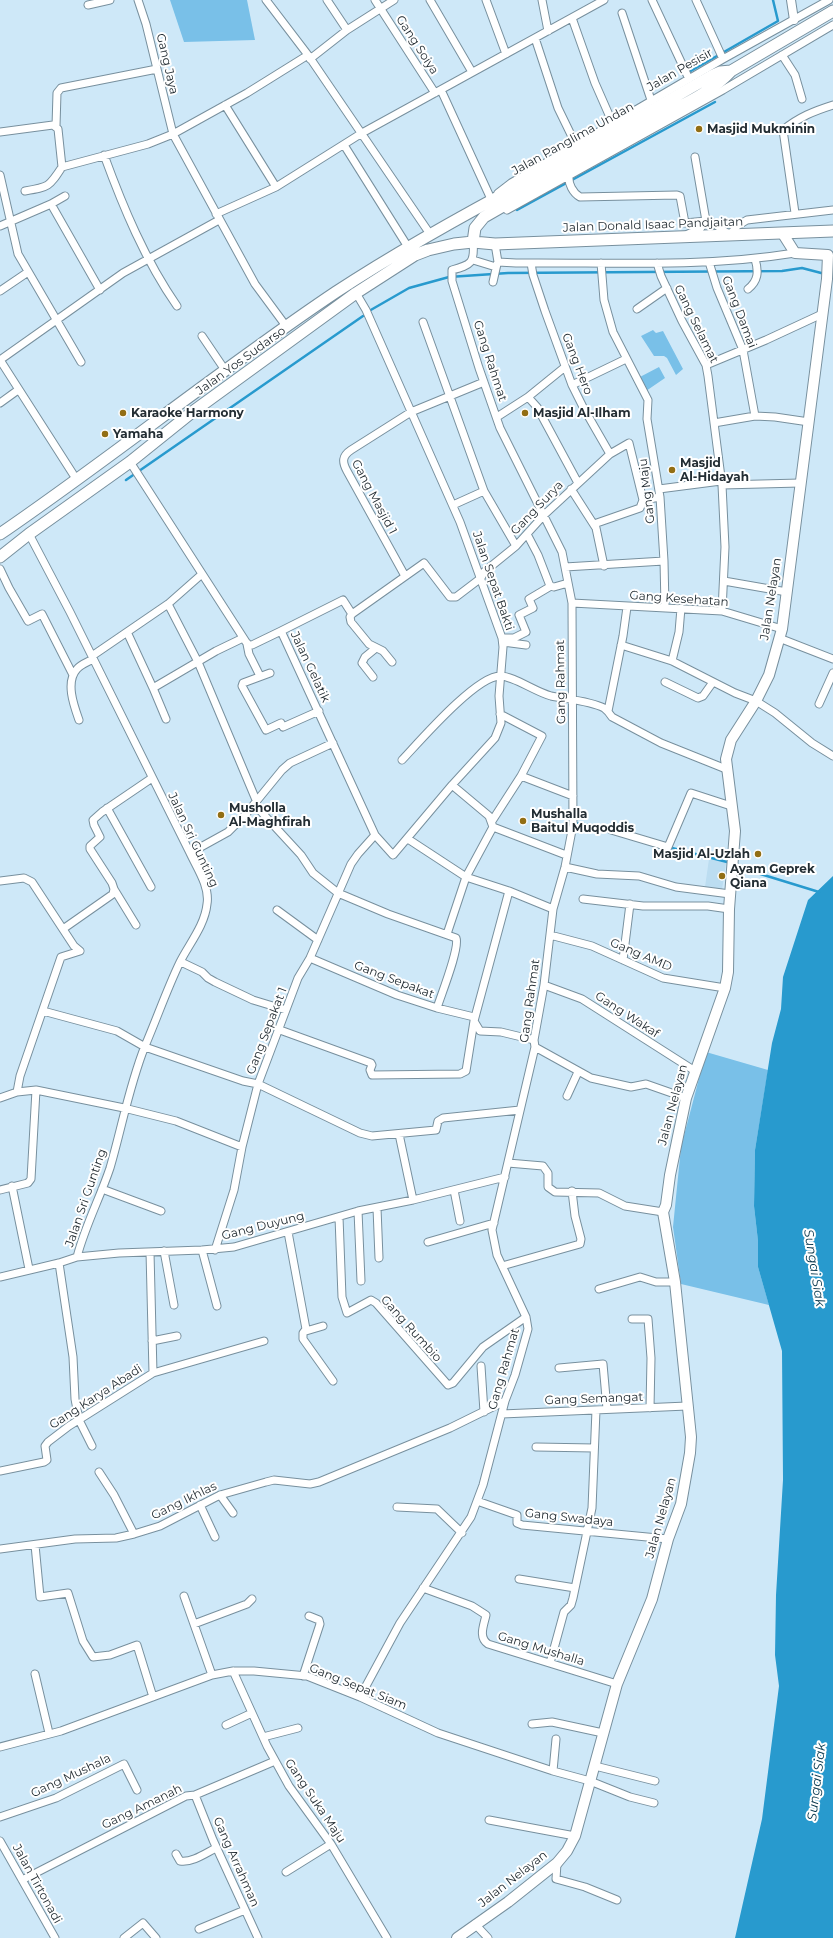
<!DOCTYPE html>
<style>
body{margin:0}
canvas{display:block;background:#cee8f8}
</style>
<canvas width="833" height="1938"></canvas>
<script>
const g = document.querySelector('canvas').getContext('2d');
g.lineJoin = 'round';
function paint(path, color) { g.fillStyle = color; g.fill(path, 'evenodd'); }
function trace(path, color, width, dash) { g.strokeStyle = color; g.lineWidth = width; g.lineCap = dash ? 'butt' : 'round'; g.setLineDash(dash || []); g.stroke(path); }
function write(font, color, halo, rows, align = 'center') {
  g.font = font + ' Montserrat,sans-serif'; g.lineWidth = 4; g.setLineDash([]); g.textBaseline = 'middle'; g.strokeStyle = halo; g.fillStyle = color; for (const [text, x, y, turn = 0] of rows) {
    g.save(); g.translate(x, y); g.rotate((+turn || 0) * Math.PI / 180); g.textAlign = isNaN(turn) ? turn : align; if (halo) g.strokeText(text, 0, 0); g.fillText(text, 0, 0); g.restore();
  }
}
paint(new Path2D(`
 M 709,859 L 726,863 L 722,890 L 705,887 Z`), '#bcddf1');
paint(new Path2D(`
 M 170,0 L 247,0 L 255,40 L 184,42 Z
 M 653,330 L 656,333 L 663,331 L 683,369 L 676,375 L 667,358 L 664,356 L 654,356 L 641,336 Z
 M 659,367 L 665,378 L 646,391 L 638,378 Z
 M 706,1052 L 768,1070 L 755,1150 L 754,1206 L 758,1241 L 758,1267 L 769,1305 L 681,1284 L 673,1227 L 681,1147 Z`), '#79c0e8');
paint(new Path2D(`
 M 833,876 L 833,1938 L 735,1938 L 762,1819 L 779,1686 L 775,1655 L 776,1595 L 783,1480 L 782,1351 L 758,1267 L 758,1241 L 754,1206 L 755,1150 L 772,1043 L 781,1009 L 783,977 L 808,900 Z`), '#289ace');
trace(new Path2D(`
 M 689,72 L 778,21 L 773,0
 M 517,210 L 715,102
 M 369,311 L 409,288 L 449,277 L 508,273 L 782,271 L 802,268 L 825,274
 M 126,480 L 363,316
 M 574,823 L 601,826 L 611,829
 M 672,848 L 727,862
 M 741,868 L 819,892`), '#289ace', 2.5);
const minor = new Path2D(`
 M 138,0 L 146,24 L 173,134 L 255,284 L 286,326
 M 266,0 L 308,55 L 430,234
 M 327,0 L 347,30
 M 375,0 L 435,93
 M 430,0 L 472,72
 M 486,0 L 506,54
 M 542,0 L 548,31
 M 652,0 L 689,79
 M 696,0 L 723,59
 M 88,5 L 110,0
 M 622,13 L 651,100
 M 572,18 L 595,83 L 613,124
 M 535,38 L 558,108 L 576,145
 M 782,55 L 795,75 L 802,99
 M 310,59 L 347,30 L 394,0
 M 441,90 L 491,199
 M 225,105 L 276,187
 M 56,126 L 57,93 L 61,88 L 157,69
 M 0,132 L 53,125 L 58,129 L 62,167 C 49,187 49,187 25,191
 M 344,145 L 408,247
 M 104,155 C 123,207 145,260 177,306
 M 695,157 L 706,221
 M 62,167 L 148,144 L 173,134 L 247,93 L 308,55
 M 0,175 L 18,254 L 81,362
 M 569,175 C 568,184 573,193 580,197 L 677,195 L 680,196 L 685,223 L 706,221 L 713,223 L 730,235 L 737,226 L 747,220 L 833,210
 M 498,193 L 511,183 L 723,59 L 829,0
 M 51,204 L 100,290
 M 507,210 L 723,90 L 833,25
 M 795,213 L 783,130 C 799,117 814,111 833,105
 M 216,214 L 276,187 L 362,133 L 604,0
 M 0,226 L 51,204 L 65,196
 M 688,234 L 700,229 L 706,221
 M 495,244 L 498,262 L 516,263 C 609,262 702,268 795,253
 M 473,260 L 496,267
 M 709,262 L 717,288 L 743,350 L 755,416
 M 531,263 L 533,275 L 545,311 L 572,385 L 583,407 L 610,454
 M 601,263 L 604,300 L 613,332 L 648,400 L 647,419 L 660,497 L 664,561 L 665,607
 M 657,263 L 661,276 L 682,321 L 706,365 L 708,376 L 722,485 L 725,547 L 722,611
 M 493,282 L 497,264
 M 748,289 C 758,281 759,272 755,259
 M 0,291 L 28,272
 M 637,309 L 667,288
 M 423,322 L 484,491 L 516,546
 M 202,336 L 225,370
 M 0,360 L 123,273 L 219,220
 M 0,360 L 73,474 L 78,480
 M 706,365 L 766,340 L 822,314
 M 565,367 L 528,397 L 537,407 L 578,483
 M 572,385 L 626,359
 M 0,403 L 18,390
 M 497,417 L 528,397
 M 714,423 L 755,416 L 775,417 L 809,422
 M 130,462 L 246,642 L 249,645 L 252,645 L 281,631 L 375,835 L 393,855 L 452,785 L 495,738 L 501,723 L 499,696 L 503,647 L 502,638 L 460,522 L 366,310 L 356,293
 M 722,485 L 800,483
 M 571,489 L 596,528 L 604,566
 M 659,489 L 721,481
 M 453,505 L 484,491
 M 594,524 L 640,508 L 643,500
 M 29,534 L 70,612 L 190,853 C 197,868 210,887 207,904 C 205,925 189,944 180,962 C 167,989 157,1018 145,1046 C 129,1086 122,1127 110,1168 C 100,1198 85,1226 77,1257
 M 527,534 L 538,555 L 550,586 L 554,587 L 568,583
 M 565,567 L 664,561
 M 0,569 L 9,588 L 28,621 L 42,614 L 73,675
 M 405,576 L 347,471 C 342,462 342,456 351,450 L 411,412 L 484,382
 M 724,581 L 787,592
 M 572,603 L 722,611 L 782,629
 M 168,604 L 198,662 L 256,800
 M 352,614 L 350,617 L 351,622 L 369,644 L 383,651 L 392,662
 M 281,631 L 343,600 L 352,614 L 424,563 L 450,597 L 456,597 L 481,578 L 484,572 L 516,546 L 544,515 L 610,454 L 629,443 L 643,500 L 660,497
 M 127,632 L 153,688 L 216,651 L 243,638
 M 502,638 L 514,638 L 526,632 L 519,615 L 533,608 L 529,599 L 551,586
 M 779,638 L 833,659
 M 503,642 L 526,645
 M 247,644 L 249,654 L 260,676
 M 621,645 L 672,661 L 735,693 L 756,701 L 775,713 L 812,743 L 833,756
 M 92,656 L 168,604 L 202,574
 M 672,661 L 679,632 L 681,608
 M 270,673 L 243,683 L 242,686 L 266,730 L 281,723 L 283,727 L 319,711
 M 373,677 L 362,663 L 365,657 L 376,648
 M 665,682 L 698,698 L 703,696 L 713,682
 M 153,688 L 166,719
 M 819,704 L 833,673
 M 608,711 L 623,636 L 627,607
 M 500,714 L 542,736 L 521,776
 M 79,720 C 74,706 65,682 77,669 C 81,664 88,662 93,659
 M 402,760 C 420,741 476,676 500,676 C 514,676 535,692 551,696 C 566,699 591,701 604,708 C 608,711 610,714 612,717 L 661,743 L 726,769
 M 452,785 L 489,816 L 493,827 L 566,855
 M 254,804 L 301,855 L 313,873 L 338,893 L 388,914 L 456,938 C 460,948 441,995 437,1008
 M 107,808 L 151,887
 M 492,821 L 521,776 L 573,796
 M 611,830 L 668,847 L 691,793 L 731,806
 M 408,839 L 466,877 L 509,891 L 553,909
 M 190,853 L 228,832 L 246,814 L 282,770 L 290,763 L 333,743
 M 565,867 L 597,874 L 639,876 L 676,887 L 730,894
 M 0,881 L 24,878 L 32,882 L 74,946 L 80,951 L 61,957 L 20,1076 L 17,1092
 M 114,889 L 136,925
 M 509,891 L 474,1021 L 480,1031 L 501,1032 L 534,1040
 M 583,899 L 643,906 L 708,906 L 729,909
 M 277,910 L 318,940
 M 63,929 L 113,894 L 114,889 L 112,883 L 90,849 L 90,846 L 100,837 L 94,825 L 93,820 L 102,812 L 152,778
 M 447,934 L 466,877 L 493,827
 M 550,935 L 592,946 L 663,978 L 725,988
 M 310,958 L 397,995 L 437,1008 L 474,1017
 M 623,960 L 630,904
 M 181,962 L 202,972 L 208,978 L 215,982 L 253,1000 L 286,1010
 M 544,985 L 582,999 L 695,1071
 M 43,1011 L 117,1031 L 145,1047 L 243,1081 L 258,1084 L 360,1133 L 372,1136 L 436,1130 L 438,1121 L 443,1118 L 520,1110
 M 280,1030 L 371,1063 L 372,1065 L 370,1070 L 372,1075 L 460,1074 L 466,1071 L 474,1021
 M 535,1047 L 591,1078 L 631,1087 L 646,1084 L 686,1098
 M 567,1096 L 578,1072
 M 0,1098 L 17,1092 L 36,1090 L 124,1108 L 176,1121 L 242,1147
 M 399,1134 L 413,1200
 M 508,1163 L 543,1166 L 548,1173 L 548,1187 L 555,1192 L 599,1193 L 625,1206 L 663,1212
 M 12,1186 L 29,1269
 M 102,1189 L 161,1211
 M 0,1190 L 28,1183 L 31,1179 L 36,1090
 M 454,1190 L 460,1221
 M 377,1208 L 379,1258
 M 358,1211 L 361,1281
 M 339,1217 L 342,1297 L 347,1313 L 371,1300 L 376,1303 L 448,1385 L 453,1383 L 483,1347 L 526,1317
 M 288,1232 L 306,1329 L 303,1333 L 303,1339 L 333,1381
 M 428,1242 L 494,1223
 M 202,1250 L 217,1306
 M 215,1250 L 234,1190 L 242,1147 L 258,1084 L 298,978 L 310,958 L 351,864 L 358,854 L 375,835
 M 164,1251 L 174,1305
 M 150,1252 L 153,1373
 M 59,1263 L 73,1357 L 75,1399 L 79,1420 L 92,1446
 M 502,1266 L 580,1244 L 581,1239 L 575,1216 L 572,1191
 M 0,1277 L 59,1263 L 77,1257 L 119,1253 L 202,1250 L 234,1247 L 358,1211 L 413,1200 L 505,1177
 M 599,1289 L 640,1277 L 656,1282 L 675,1282
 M 632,1319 L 648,1319 L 651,1358 L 650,1408
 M 306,1331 L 323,1326
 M 152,1341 L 177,1336
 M 481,1366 L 484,1412
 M 559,1368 L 603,1364 L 607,1409
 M 502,1414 L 687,1406
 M 536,1447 L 594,1448
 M 0,1471 L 44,1462 L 47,1460 L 45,1446 L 48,1442 L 69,1426 L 153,1373 L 264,1341
 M 99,1472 L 114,1495 L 134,1534
 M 220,1495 L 233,1513
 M 477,1501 L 517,1515 L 517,1523 L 522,1525 L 668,1539
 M 200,1505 L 215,1537
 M 397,1507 L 437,1509 L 462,1533
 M 35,1545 L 40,1597 L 68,1593 L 83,1641 L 93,1657 L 110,1655 L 137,1645 L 153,1697
 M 0,1549 L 75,1539 L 116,1538 L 134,1534 L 160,1526 L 220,1495 L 266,1482 L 274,1480 L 310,1484 L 319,1482 L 450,1428 L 505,1401
 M 519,1579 L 575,1588
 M 423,1588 L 472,1606 L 486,1615 C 484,1625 478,1637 488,1644 L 617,1684
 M 184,1596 L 212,1675
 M 194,1624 L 247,1604 L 252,1599
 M 550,1663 L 564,1612 L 571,1605 L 573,1598 L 592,1508 L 596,1410
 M 233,1671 L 267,1746 L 289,1786 L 331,1844 L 387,1938
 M 35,1674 L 49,1733
 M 303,1676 L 320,1624 L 319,1620 L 309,1616
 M 360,1697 L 400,1623 L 471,1517 L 483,1485 L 505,1401 L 515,1375 L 528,1329 L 526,1317 L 497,1255 L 492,1230 L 535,1047 L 534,1040 L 544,985 L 553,909 L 565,867 L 573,825 L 572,603 L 562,552 L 500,428 L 479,368 L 452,281 L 452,270 C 471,265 475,263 473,242
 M 532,1724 L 552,1722 L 603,1733
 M 226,1725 L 252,1713
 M 263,1737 L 298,1728
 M 0,1747 L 61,1731 L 212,1675 L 233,1671 L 254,1671 L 307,1676 L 360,1697 L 438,1733 L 553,1771 L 590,1781 L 630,1797 L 654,1803
 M 595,1766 L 655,1781
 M 553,1771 L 556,1739
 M 195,1795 L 213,1840 L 258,1938
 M 0,1817 L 56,1798 L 124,1764 L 137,1790
 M 489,1820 L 575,1836
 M 0,1841 L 55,1938
 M 176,1854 L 180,1861 C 192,1863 206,1853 216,1848
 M 557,1863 L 556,1879 L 585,1887 L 617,1900
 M 286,1872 L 331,1844
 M 22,1880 L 186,1796 L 195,1795 L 275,1761
 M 475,1924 L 488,1938
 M 199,1929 L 245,1910
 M 124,1938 L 143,1923 L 156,1938`);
const tertiary = new Path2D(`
 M 791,0 L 794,20`);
const secondary = new Path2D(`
 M 457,1938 L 508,1902 L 557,1863 L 567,1851 L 575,1836 L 617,1684 L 652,1599 L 668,1539 L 681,1504 L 690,1453 L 691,1437 L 675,1282 L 663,1212 L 666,1205 L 670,1175 L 686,1098 L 725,988 L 728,972 L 729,909 L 735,831 L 726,759 L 731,740 L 756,701 L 769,675 L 782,629 L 827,279 L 828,255 L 795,253 L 783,234`);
const primary = new Path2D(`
 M 473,242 L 475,228 L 484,217 C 538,186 592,155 646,124 C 675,108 708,96 731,71
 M 0,534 C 114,456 221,369 336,292 C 400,250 467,213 535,177 C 595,144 653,109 713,75 L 720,72 L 731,71 L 833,11
 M 0,557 L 29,534 L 130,462 L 191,413 L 356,293 L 415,255 L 428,250 L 454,244 L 473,242 L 495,244 L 833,231`);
trace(minor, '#78909e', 9);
trace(tertiary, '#78909e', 10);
trace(secondary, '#78909e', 12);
trace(primary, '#78909e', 13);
trace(minor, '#fff', 7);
trace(tertiary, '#fff', 8);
trace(secondary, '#fff', 10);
trace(primary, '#fff', 11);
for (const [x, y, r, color] of [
 [699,129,4,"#926e14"],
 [123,413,4,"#926e14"],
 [525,413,4,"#926e14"],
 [105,434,4,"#926e14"],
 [672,470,4,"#926e14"],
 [221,815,4,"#926e14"],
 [523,821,4,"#926e14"],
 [758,854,4,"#926e14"],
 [722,876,4,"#926e14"]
]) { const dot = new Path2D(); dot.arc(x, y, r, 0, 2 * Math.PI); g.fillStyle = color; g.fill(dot); trace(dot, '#fff', 1.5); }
write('12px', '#232d33', '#fff', [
 ["Gang Soiya",417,45,57],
 ["Gang Jaya",167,64,77],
 ["Jalan Pesisir",680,70,-30],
 ["Jalan Panglima Undan",573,139,-29],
 ["Jalan Donald Isaac Pandjaitan",653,225,-2],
 ["Gang Damai",739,312,69],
 ["Gang Selamat",696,324,64],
 ["Jalan Yos Sudarso",241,361,-36],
 ["Gang Rahmat",490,361,72],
 ["Gang Hero",577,364,69],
 ["Gang Maju",647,491,-97],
 ["Gang Masjid 1",374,497,62],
 ["Gang Surya",537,508,-46],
 ["Jalan Sepat Bakti",493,581,71],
 ["Gang Kesehatan",679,599,4],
 ["Jalan Nelayan",771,599,-81],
 ["Jalan Gelatik",310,667,65],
 ["Gang Rahmat",561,682,-91],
 ["Jalan Sri Gunting",193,840,65],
 ["Gang AMD",641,955,23],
 ["Gang Sepakat",394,980,21],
 ["Gang Rahmat",530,1001,-82],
 ["Gang Wakaf",627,1015,33],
 ["Gang Sepakat 1",267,1031,-69],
 ["Jalan Nelayan",673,1105,-75],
 ["Jalan Sri Gunting",86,1198,-71],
 ["Gang Duyung",263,1226,-14],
 ["Gang Rumbio",411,1329,48],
 ["Gang Rahmat",504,1369,-74],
 ["Gang Karya Abadi",96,1397,-33],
 ["Gang Semangat",594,1399,-2],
 ["Gang Ikhlas",184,1501,-26],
 ["Gang Swadaya",569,1518,6],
 ["Jalan Nelayan",661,1518,-74],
 ["Gang Mushalla",541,1649,17],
 ["Gang Sepat Siam",358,1687,22],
 ["Gang Mushala",71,1776,-25],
 ["Gang Suka Maju",315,1801,56],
 ["Gang Amanah",142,1807,-26],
 ["Gang Arrahman",236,1862,66],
 ["Jalan Nelayan",513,1879,-38],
 ["Jalan Tirtonadi",37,1884,61]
]);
write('bold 12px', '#232d33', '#fff', [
 ["Masjid Mukminin",707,129],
 ["Karaoke Harmony",131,413],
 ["Masjid Al-Ilham",533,413],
 ["Yamaha",113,434],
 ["Masjid",680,463],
 ["Al-Hidayah",680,477],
 ["Musholla",229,808],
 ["Al-Maghfirah",229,822],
 ["Mushalla",531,814],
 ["Baitul Muqoddis",531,828],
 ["Masjid Al-Uzlah",750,854,"right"],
 ["Ayam Geprek",730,869],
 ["Qiana",730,883]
], 'left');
write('italic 13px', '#05354b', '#fff', [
 ["Sungai Siak",814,1268,81],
 ["Sungai Siak",817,1782,-83]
]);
</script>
